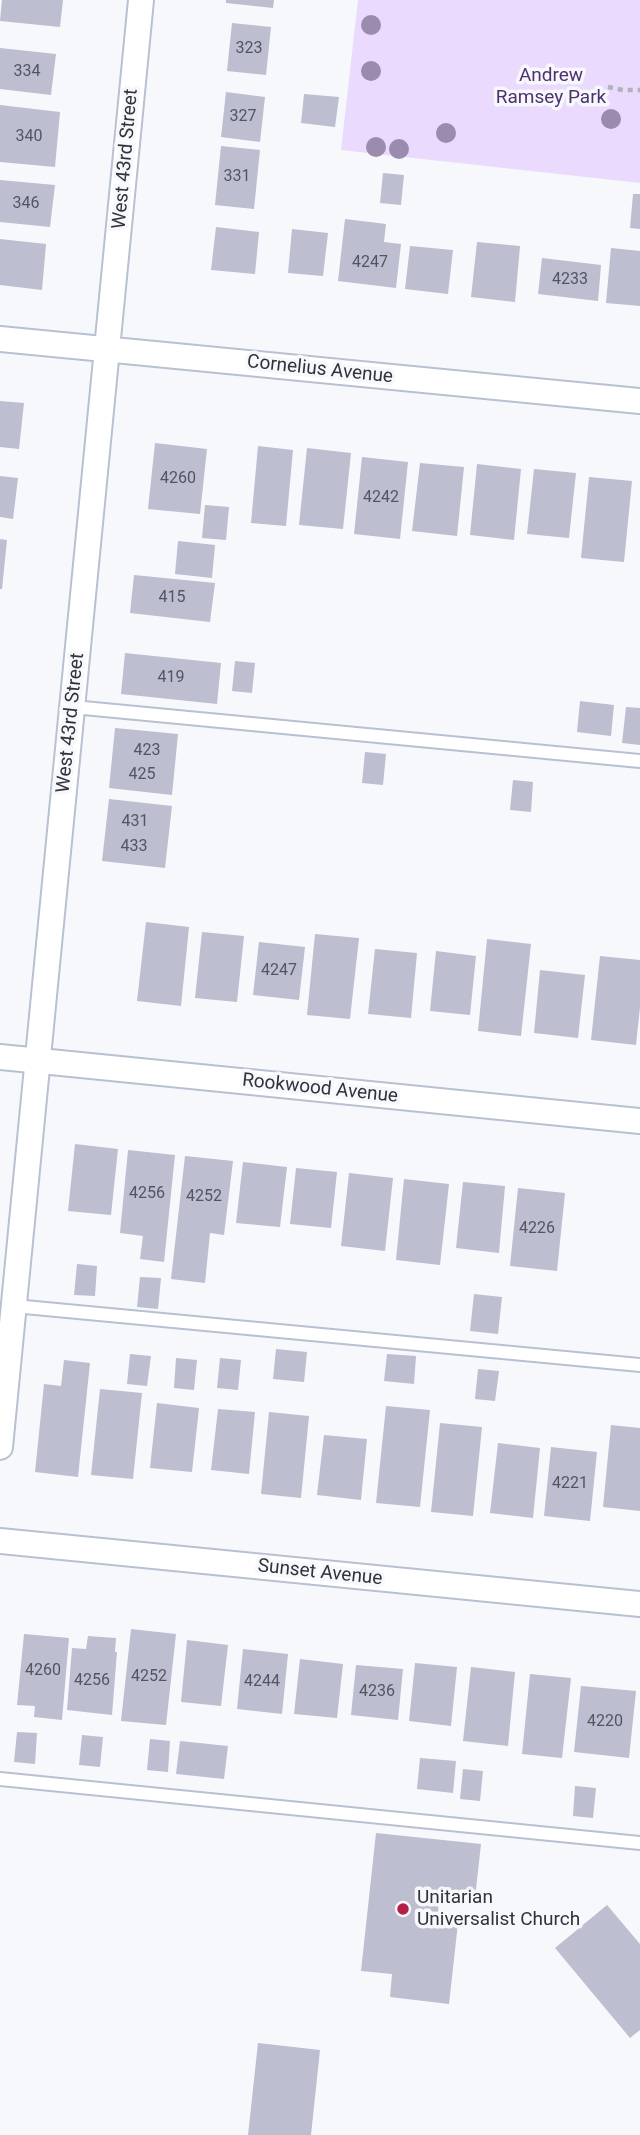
<!DOCTYPE html>
<style>
body{margin:0}
canvas{display:block;background:#f6f8fb}
</style>
<canvas width="640" height="2135"></canvas>
<script>
const g = document.querySelector('canvas').getContext('2d');
g.lineJoin = 'round';
function paint(path, color) { g.fillStyle = color; g.fill(path, 'evenodd'); }
function trace(path, color, width, dash) { g.strokeStyle = color; g.lineWidth = width; g.lineCap = dash ? 'butt' : 'round'; g.setLineDash(dash || []); g.stroke(path); }
function write(font, color, halo, rows, align = 'center') {
  g.font = font + ' Roboto,sans-serif'; g.lineWidth = 7; g.setLineDash([]); g.textBaseline = 'middle'; g.strokeStyle = halo; g.fillStyle = color; for (const [text, x, y, turn = 0] of rows) {
    g.save(); g.translate(x, y); g.rotate((+turn || 0) * Math.PI / 180); g.textAlign = isNaN(turn) ? turn : align; if (halo) g.strokeText(text, 0, 0); g.fillText(text, 0, 0); g.restore();
  }
}
paint(new Path2D(`
 M 358,0 L 640,0 L 640,183 L 341,150 Z`), '#eadafe');
paint(new Path2D(`
 M 2,0 L 63,0 L 60,27 L 0,21 Z
 M 226,0 L 274,0 L 273,8 L 226,3 Z
 M 232,23 L 271,27 L 266,75 L 227,71 Z
 M 0,48 L 56,54 L 51,95 L 0,89 Z
 M 226,92 L 265,97 L 260,142 L 221,137 Z
 M 304,94 L 339,97 L 335,127 L 301,123 Z
 M 0,105 L 60,112 L 55,167 L 0,162 Z
 M 221,146 L 260,150 L 254,209 L 215,205 Z
 M 383,173 L 404,175 L 401,205 L 380,203 Z
 M 0,180 L 55,185 L 50,227 L 0,222 Z
 M 633,194 L 640,194 L 640,229 L 630,228 Z
 M 345,219 L 386,224 L 384,242 L 401,244 L 396,288 L 338,281 Z
 M 216,227 L 259,232 L 255,274 L 211,270 Z
 M 292,229 L 328,233 L 323,276 L 288,273 Z
 M 0,239 L 46,244 L 42,290 L 0,285 Z
 M 477,242 L 520,246 L 515,302 L 471,297 Z
 M 410,246 L 453,250 L 448,294 L 405,289 Z
 M 611,248 L 640,251 L 640,306 L 606,303 Z
 M 542,258 L 601,265 L 598,301 L 538,294 Z
 M 0,401 L 24,403 L 19,449 L 0,447 Z
 M 155,443 L 207,449 L 200,514 L 148,509 Z
 M 258,446 L 293,450 L 286,526 L 251,523 Z
 M 307,448 L 351,453 L 343,529 L 299,525 Z
 M 362,457 L 408,462 L 400,539 L 354,534 Z
 M 420,463 L 464,467 L 457,536 L 412,531 Z
 M 477,464 L 521,469 L 514,540 L 470,535 Z
 M 534,469 L 576,473 L 569,538 L 527,534 Z
 M 0,476 L 18,478 L 13,519 L 0,517 Z
 M 589,477 L 632,481 L 624,562 L 581,558 Z
 M 205,505 L 229,507 L 226,540 L 202,538 Z
 M 0,539 L 7,540 L 2,589 L 0,589 Z
 M 178,541 L 215,545 L 212,578 L 175,574 Z
 M 134,575 L 215,583 L 210,622 L 130,613 Z
 M 125,653 L 221,663 L 217,704 L 121,694 Z
 M 235,661 L 255,663 L 252,693 L 232,691 Z
 M 580,701 L 614,705 L 611,736 L 577,732 Z
 M 626,707 L 640,708 L 640,745 L 622,743 Z
 M 115,728 L 178,734 L 172,795 L 109,788 Z
 M 365,752 L 386,754 L 383,785 L 362,783 Z
 M 513,780 L 533,782 L 531,812 L 510,810 Z
 M 109,799 L 172,806 L 165,868 L 102,861 Z
 M 146,922 L 189,927 L 181,1006 L 137,1001 Z
 M 202,932 L 244,936 L 237,1002 L 195,998 Z
 M 315,934 L 359,938 L 350,1019 L 307,1015 Z
 M 487,939 L 531,944 L 521,1036 L 478,1031 Z
 M 259,942 L 305,947 L 299,1000 L 253,995 Z
 M 375,949 L 417,953 L 411,1018 L 368,1014 Z
 M 436,951 L 476,956 L 470,1015 L 430,1011 Z
 M 600,956 L 640,960 L 640,1007 L 636,1045 L 591,1040 Z
 M 540,970 L 585,975 L 578,1038 L 534,1033 Z
 M 75,1144 L 118,1149 L 111,1215 L 68,1211 Z
 M 128,1150 L 175,1155 L 164,1262 L 140,1259 L 143,1236 L 120,1233 Z
 M 185,1156 L 233,1161 L 224,1235 L 210,1233 L 205,1283 L 171,1279 Z
 M 243,1162 L 287,1167 L 280,1227 L 236,1223 Z
 M 296,1168 L 337,1172 L 331,1228 L 290,1224 Z
 M 349,1173 L 393,1178 L 385,1251 L 341,1246 Z
 M 404,1179 L 449,1184 L 440,1265 L 396,1260 Z
 M 463,1182 L 505,1186 L 499,1253 L 456,1248 Z
 M 518,1188 L 565,1193 L 557,1271 L 510,1266 Z
 M 77,1264 L 97,1266 L 95,1296 L 74,1295 Z
 M 140,1277 L 161,1278 L 158,1309 L 137,1307 Z
 M 474,1294 L 502,1297 L 498,1334 L 470,1331 Z
 M 276,1349 L 307,1352 L 304,1382 L 273,1379 Z
 M 130,1354 L 151,1356 L 147,1386 L 127,1384 Z
 M 387,1354 L 416,1356 L 414,1384 L 384,1381 Z
 M 176,1358 L 197,1360 L 194,1390 L 174,1388 Z
 M 220,1358 L 241,1360 L 238,1390 L 217,1388 Z
 M 64,1360 L 90,1363 L 78,1477 L 35,1472 L 44,1384 L 61,1386 Z
 M 478,1369 L 499,1371 L 495,1401 L 475,1399 Z
 M 100,1389 L 142,1393 L 133,1479 L 91,1475 Z
 M 157,1403 L 199,1408 L 192,1472 L 150,1468 Z
 M 386,1406 L 430,1410 L 420,1507 L 376,1503 Z
 M 218,1409 L 255,1412 L 249,1474 L 211,1470 Z
 M 269,1412 L 309,1416 L 301,1498 L 261,1494 Z
 M 440,1423 L 482,1427 L 473,1516 L 431,1512 Z
 M 611,1425 L 640,1428 L 640,1511 L 603,1507 Z
 M 324,1435 L 367,1439 L 361,1500 L 317,1495 Z
 M 498,1443 L 540,1448 L 533,1518 L 490,1513 Z
 M 551,1447 L 597,1452 L 590,1521 L 544,1516 Z
 M 131,1629 L 176,1634 L 166,1725 L 121,1721 Z
 M 24,1634 L 69,1638 L 62,1720 L 34,1717 L 35,1706 L 17,1705 Z
 M 88,1636 L 116,1638 L 115,1652 L 117,1652 L 112,1715 L 67,1710 L 72,1648 L 86,1649 Z
 M 187,1640 L 228,1645 L 221,1706 L 181,1702 Z
 M 243,1649 L 288,1654 L 282,1714 L 237,1709 Z
 M 300,1659 L 343,1664 L 337,1718 L 294,1714 Z
 M 415,1663 L 457,1667 L 451,1726 L 409,1721 Z
 M 356,1665 L 403,1669 L 398,1720 L 351,1715 Z
 M 471,1667 L 515,1672 L 508,1746 L 463,1741 Z
 M 530,1674 L 571,1678 L 562,1758 L 522,1754 Z
 M 581,1686 L 636,1691 L 629,1758 L 574,1752 Z
 M 17,1732 L 37,1733 L 35,1764 L 14,1762 Z
 M 82,1735 L 103,1737 L 100,1767 L 79,1765 Z
 M 150,1739 L 170,1741 L 168,1772 L 147,1770 Z
 M 180,1741 L 228,1746 L 224,1779 L 176,1774 Z
 M 420,1758 L 456,1761 L 453,1793 L 417,1789 Z
 M 463,1769 L 483,1771 L 480,1801 L 460,1799 Z
 M 575,1786 L 596,1788 L 593,1818 L 573,1816 Z
 M 376,1833 L 481,1844 L 475,1898 L 440,1894 L 437,1920 L 458,1923 L 449,2004 L 390,1997 L 392,1974 L 361,1971 Z
 M 607,1905 L 640,1944 L 640,2030 L 630,2038 L 555,1948 Z
 M 258,2043 L 320,2050 L 311,2135 L 248,2135 Z`), '#bdbed0');
const service = new Path2D(`
 M 73,707 L 640,761
 M 14,1306 L 640,1365
 M 0,1779 L 640,1843`);
const minor = new Path2D(`
 M 0,339 L 640,401
 M 0,1057 L 640,1121
 M 0,1447 L 141,0
 M 0,1541 L 640,1604`);
trace(service, '#b7c1d2', 16);
trace(minor, '#b7c1d2', 28);
trace(new Path2D(`
 M 608,87 L 623,90 L 640,90`), '#afb2b6', 4.5, [5, 5]);
trace(service, '#fff', 12);
trace(minor, '#fff', 24);
g.fillStyle = '#9b8bae';
for (const [x, y] of [
 [371,25],
 [371,71],
 [611,119],
 [446,133],
 [376,147],
 [399,149]
]) { g.beginPath(); g.arc(x, y, 10, 0, 2 * Math.PI); g.fill(); }
for (const [x, y, r, color] of [
 [403,1909,7,"#b32146"]
]) { const dot = new Path2D(); dot.arc(x, y, r, 0, 2 * Math.PI); g.fillStyle = color; g.fill(dot); trace(dot, '#f6f8fb', 2.5); }
write('16px', '#535660', null, [
 ["323",249,49],
 ["334",27,72],
 ["327",243,117],
 ["340",29,137],
 ["331",237,177],
 ["346",26,204],
 ["4247",370,263],
 ["4233",570,280],
 ["4260",178,479],
 ["4242",381,498],
 ["415",172,598],
 ["419",171,678],
 ["423",147,751],
 ["425",142,775],
 ["431",135,822],
 ["433",134,847],
 ["4247",279,971],
 ["4256",147,1194],
 ["4252",204,1197],
 ["4226",537,1229],
 ["4221",570,1484],
 ["4260",43,1671],
 ["4252",149,1677],
 ["4256",92,1681],
 ["4244",262,1682],
 ["4236",377,1692],
 ["4220",605,1722]
]);
write('19px', '#50316f', '#f6f8fb', [
 ["Andrew",551,76],
 ["Ramsey Park",551,98]
]);
write('19px', '#30343a', '#f6f8fb', [
 ["West 43rd Street",126,159,-85],
 ["Cornelius Avenue",320,370,6],
 ["West 43rd Street",71,723,-84],
 ["Rookwood Avenue",320,1089,6],
 ["Sunset Avenue",320,1573,6]
]);
write('19px', '#30343a', '#f6f8fb', [
 ["Unitarian",417,1898],
 ["Universalist Church",417,1920]
], 'left');
</script>
